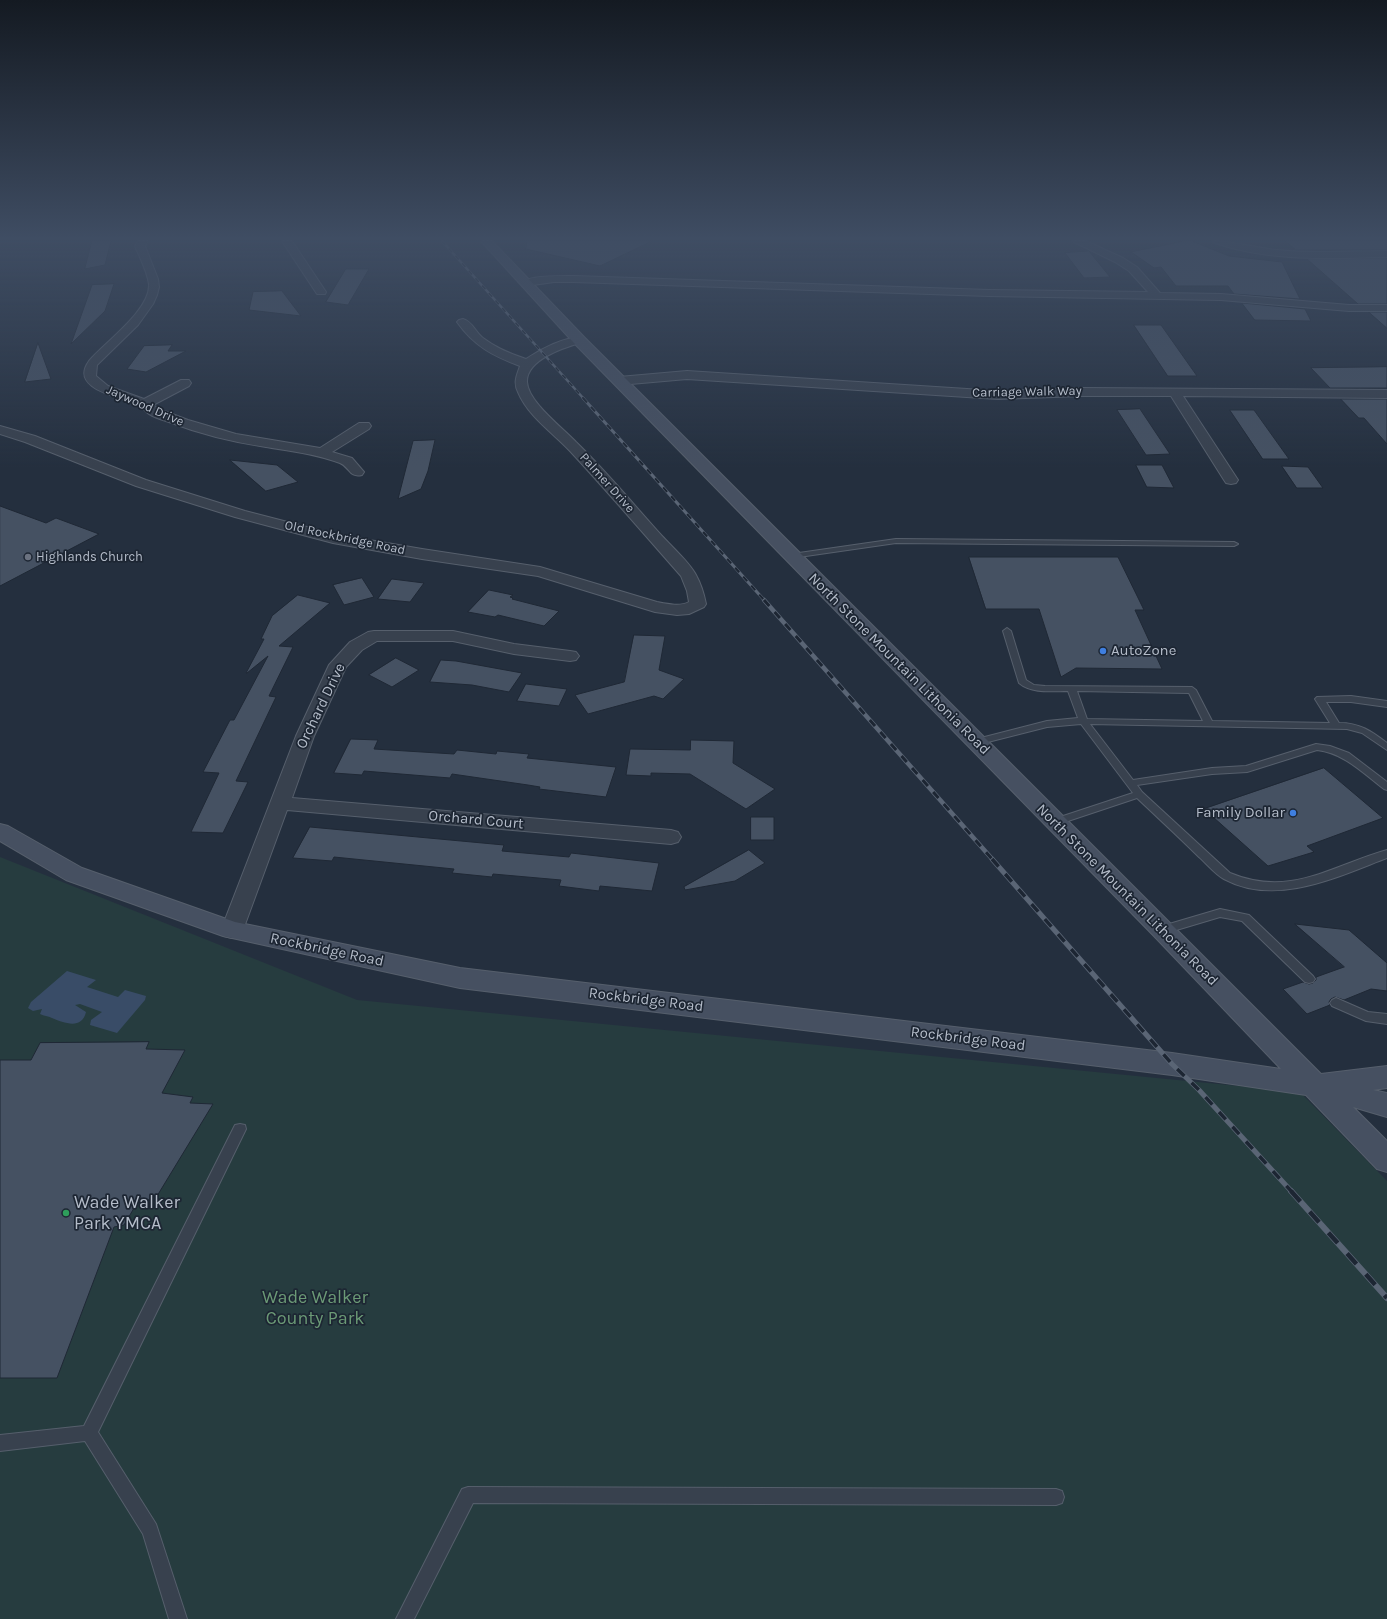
<!DOCTYPE html>
<style>
body{margin:0}
canvas{display:block;background:#242f3e}
</style>
<canvas width="1387" height="1619"></canvas>
<script>
const g = document.querySelector('canvas').getContext('2d');
g.lineJoin = 'round';
function paint(path, color) { g.fillStyle = color; g.fill(path, 'evenodd'); }
function trace(path, color, width, dash) { g.strokeStyle = color; g.lineWidth = width; g.lineCap = dash ? 'butt' : 'round'; g.setLineDash(dash || []); g.stroke(path); }
function write(font, color, halo, rows, align = 'center') {
  g.font = font + ' Karla,sans-serif'; g.lineWidth = 3.5; g.setLineDash([]); g.textBaseline = 'middle'; g.strokeStyle = halo; g.fillStyle = color; for (const [text, x, y, turn = 0] of rows) {
    g.save(); g.translate(x, y); g.rotate((+turn || 0) * Math.PI / 180); g.textAlign = isNaN(turn) ? turn : align; if (halo) g.strokeText(text, 0, 0); g.fillText(text, 0, 0); g.restore();
  }
}
paint(new Path2D(`
 M 0,857 L 357,1000 L 1300,1092 L 1387,1181 L 1387,1619 L 0,1619 Z`), '#263c3f');
paint(new Path2D(`
 M 67,971 L 96,980 L 87,987 L 118,997 L 125,990 L 146,996 L 145,1000 L 117,1033 L 90,1025 L 91,1020 L 102,1012 L 80,1004 L 75,1005 L 86,1012 C 82,1030 64,1023 52,1018 C 48,1016 44,1016 40,1014 L 42,1009 L 33,1011 L 28,1008 L 31,1002 Z`), '#394c67');
const building = new Path2D(`
 M 92,241 L 111,241 L 105,265 L 85,269 Z
 M 527,241 L 652,241 L 600,266 L 526,249 Z
 M 1185,241 L 1192,241 L 1229,256 L 1282,262 L 1300,299 L 1234,294 L 1228,286 L 1176,286 L 1161,267 L 1154,268 L 1131,252 Z
 M 1286,241 L 1387,241 L 1387,250 L 1296,250 Z
 M 1089,251 L 1110,277 L 1084,278 L 1065,253 Z
 M 1387,258 L 1387,304 L 1358,304 L 1307,259 Z
 M 346,269 L 369,269 L 348,305 L 326,302 Z
 M 114,284 L 105,311 L 71,344 L 92,285 Z
 M 282,291 L 301,316 L 249,310 L 253,292 Z
 M 1242,303 L 1305,309 L 1311,321 L 1255,320 Z
 M 1369,312 L 1387,312 L 1387,328 Z
 M 1134,325 L 1161,325 L 1197,376 L 1168,376 Z
 M 38,343 L 51,379 L 25,382 Z
 M 172,345 L 168,351 L 186,351 L 146,372 L 127,369 L 144,346 Z
 M 1387,367 L 1387,388 L 1330,388 L 1311,368 Z
 M 1341,399 L 1387,399 L 1387,444 L 1364,418 L 1359,418 Z
 M 1140,409 L 1170,454 L 1146,455 L 1117,410 Z
 M 1230,410 L 1254,410 L 1289,459 L 1263,459 Z
 M 435,440 L 428,471 L 421,489 L 398,499 L 413,441 Z
 M 230,460 L 277,465 L 298,482 L 266,491 Z
 M 1136,465 L 1162,465 L 1174,488 L 1147,487 Z
 M 1282,466 L 1308,467 L 1323,488 L 1297,488 Z
 M 0,506 L 46,523 L 56,518 L 99,534 L 0,586 Z
 M 969,557 L 1118,557 L 1144,610 L 1135,610 L 1162,669 L 1076,668 L 1061,677 L 1039,609 L 986,609 Z
 M 362,578 L 374,597 L 344,605 L 333,585 Z
 M 392,579 L 424,583 L 410,602 L 378,599 Z
 M 489,590 L 513,595 L 510,597 L 513,598 L 512,599 L 559,611 L 544,626 L 498,615 L 495,617 L 468,612 Z
 M 298,595 L 330,603 L 279,646 L 293,647 L 269,696 L 276,697 L 236,781 L 248,782 L 223,833 L 191,832 L 219,773 L 203,772 L 230,720 L 234,720 L 268,656 L 247,673 L 246,673 L 264,639 L 261,639 L 272,616 Z
 M 634,635 L 665,636 L 659,670 L 684,679 L 663,699 L 654,696 L 588,714 L 575,695 L 624,682 Z
 M 396,658 L 419,670 L 392,687 L 369,675 Z
 M 441,660 L 456,661 L 522,673 L 509,692 L 472,685 L 430,682 Z
 M 526,684 L 567,689 L 559,706 L 517,701 Z
 M 351,739 L 378,740 L 374,749 L 454,754 L 457,750 L 496,754 L 497,751 L 529,754 L 527,758 L 616,767 L 606,797 L 539,789 L 540,787 L 528,785 L 452,774 L 450,778 L 364,771 L 362,775 L 334,773 Z
 M 691,740 L 734,741 L 733,763 L 775,789 L 746,809 L 690,774 L 651,773 L 651,776 L 626,775 L 630,749 L 690,750 Z
 M 1324,768 L 1383,818 L 1307,846 L 1314,852 L 1268,866 L 1204,809 Z
 M 751,817 L 774,817 L 774,840 L 751,840 Z
 M 310,827 L 504,845 L 502,851 L 569,857 L 571,853 L 659,863 L 652,891 L 600,886 L 599,891 L 559,886 L 561,880 L 493,874 L 492,877 L 452,873 L 454,869 L 334,857 L 332,861 L 293,858 Z
 M 749,850 L 765,863 L 735,881 L 685,890 L 684,887 Z
 M 1295,924 L 1349,930 L 1387,963 L 1387,991 L 1371,989 L 1344,1000 L 1335,997 L 1331,999 L 1329,1002 L 1330,1005 L 1307,1014 L 1283,989 L 1303,982 L 1309,984 L 1313,983 L 1316,980 L 1316,977 L 1344,967 Z
 M 149,1042 L 146,1049 L 185,1050 L 162,1093 L 193,1097 L 190,1103 L 213,1104 L 154,1201 L 140,1198 L 124,1225 L 114,1227 L 57,1378 L 0,1378 L 0,1060 L 31,1060 L 40,1043 Z`);
paint(building, '#455162');
trace(building, '#1f2835', 1);
const lane = new Path2D(`
 M 896,539 L 1234,542 L 1238,544 L 1234,546 L 896,543 L 792,558 L 788,556 L 792,554 Z
 M 1007,628 L 1011,631 L 1026,680 L 1034,685 L 1045,686 L 1192,687 L 1196,690 L 1212,721 L 1330,723 L 1315,699 L 1317,697 L 1351,696 L 1387,701 L 1387,707 L 1351,702 L 1326,702 L 1339,723 C 1360,723 1371,731 1387,743 L 1387,750 L 1362,733 L 1347,729 L 1090,724 L 1133,780 L 1212,768 L 1246,766 L 1316,744 L 1330,746 L 1349,753 L 1387,782 L 1387,790 L 1384,789 C 1363,773 1344,753 1317,750 L 1247,772 L 1212,774 L 1137,785 L 1142,792 L 1230,873 C 1290,898 1331,866 1387,850 L 1387,858 C 1337,877 1276,907 1224,879 C 1215,874 1207,864 1199,857 C 1179,837 1158,818 1137,798 L 1059,824 L 1051,824 L 1050,822 L 1051,820 L 1133,793 L 1081,724 L 1047,727 L 976,745 L 973,744 L 971,742 L 973,740 L 1047,721 L 1078,718 L 1068,691 C 1052,691 1032,694 1019,683 L 1003,631 ZM 1077,691 L 1189,693 L 1203,721 L 1087,719 Z
 M 1220,909 L 1249,915 L 1313,976 L 1315,979 L 1313,982 L 1309,983 L 1305,982 L 1242,921 L 1220,917 L 1163,934 L 1159,933 L 1157,930 L 1159,927 Z
 M 1336,998 L 1368,1012 L 1387,1014 L 1387,1024 L 1366,1021 L 1332,1006 L 1330,1003 L 1332,1000 Z
 M 240,1124 L 245,1125 L 246,1129 L 98,1432 L 156,1524 L 187,1619 L 169,1619 L 143,1534 L 85,1441 L 0,1451 L 0,1435 L 84,1426 L 235,1125 Z
 M 468,1487 L 1056,1489 L 1062,1491 L 1064,1497 L 1062,1503 L 1056,1505 L 473,1503 L 414,1619 L 396,1619 L 462,1489 Z`);
const street = new Path2D(`
 M 138,241 L 148,241 L 145,246 L 158,279 L 159,287 L 157,295 L 153,304 L 138,325 L 97,365 L 96,376 L 108,386 L 144,399 L 181,380 L 189,380 L 191,383 L 189,386 L 153,405 L 159,409 L 188,420 L 236,434 L 320,448 L 359,423 L 369,423 L 371,426 L 369,429 L 332,452 L 352,458 L 364,472 L 362,475 C 349,478 350,467 340,463 C 316,454 291,451 266,447 C 233,442 200,434 169,422 C 163,420 155,418 149,414 C 146,412 143,408 140,406 C 123,397 68,390 89,361 C 104,343 151,310 149,284 C 147,271 140,258 135,246 Z
 M 282,241 L 292,241 L 326,292 L 325,294 L 317,294 Z
 M 1072,241 L 1086,241 L 1123,258 L 1137,267 L 1160,293 L 1221,294 L 1349,305 L 1387,305 L 1387,311 L 1349,311 L 1221,300 L 989,296 L 574,282 L 554,282 L 526,286 L 521,283 C 527,275 563,276 574,276 L 989,290 L 1148,292 L 1129,271 L 1115,262 Z
 M 1213,241 C 1235,241 1255,248 1277,250 C 1313,254 1350,251 1387,251 L 1387,257 C 1329,258 1270,262 1215,243 Z
 M 463,319 C 472,321 476,333 483,338 C 496,348 511,354 526,359 C 538,351 568,334 583,338 L 585,340 L 583,342 C 566,347 526,359 527,382 C 528,402 563,428 576,442 C 607,472 634,505 662,536 C 673,548 689,562 696,575 C 701,584 704,594 706,604 L 704,607 L 689,614 L 677,615 L 655,612 L 538,576 L 422,559 L 333,543 L 235,517 L 136,486 L 25,442 L 0,434 L 0,426 L 35,436 L 146,480 L 245,511 L 334,534 L 422,549 L 540,567 L 657,602 C 667,604 680,607 689,602 L 687,591 L 681,576 C 644,534 608,492 570,451 C 552,432 528,416 518,392 C 513,382 517,375 520,366 C 493,356 474,346 457,322 L 459,320 Z
 M 687,371 L 998,391 L 1081,388 L 1387,390 L 1387,398 L 1183,396 L 1238,480 L 1236,483 L 1231,484 L 1226,483 L 1224,480 L 1171,396 L 1081,396 L 998,399 L 687,379 L 619,385 L 615,384 L 613,381 L 615,378 L 619,377 Z
 M 374,631 L 453,631 L 514,644 L 570,651 L 576,652 L 579,656 L 576,660 L 570,661 L 514,654 L 453,641 L 377,641 L 362,650 L 346,667 L 314,736 L 292,798 L 671,830 L 678,832 L 681,837 L 678,842 L 671,844 L 287,810 L 243,930 L 240,936 L 232,938 L 224,936 L 221,930 L 296,736 L 329,665 L 350,642 L 368,632 Z`);
const secondary = new Path2D(`
 M 481,241 L 492,241 L 584,337 L 1321,1074 L 1387,1066 L 1387,1088 L 1373,1090 L 1387,1093 L 1387,1117 L 1353,1107 L 1387,1141 L 1387,1172 L 1377,1169 L 1306,1095 L 1172,1075 L 460,988 L 223,936 L 66,880 L 0,841 L 0,824 L 8,826 L 82,868 L 235,922 L 460,968 L 1172,1053 L 1281,1069 L 1154,936 L 574,343 Z`);
trace(lane, '#565f6c', 2);
trace(street, '#565f6c', 2);
trace(secondary, '#565f6c', 2);
paint(lane, '#38414e');
paint(street, '#38414e');
paint(secondary, '#465061');
const railFar4 = new Path2D(`
 M 442,241 L 584,399`);
const railFar3 = new Path2D(`
 M 583,398 L 765,601`);
const railFar2 = new Path2D(`
 M 764,600 L 993,860`);
const railFar1 = new Path2D(`
 M 992,859 L 1172,1064 L 1199,1090 L 1292,1192`);
const rail = new Path2D(`
 M 1291,1191 L 1387,1298`);
trace(railFar4, '#5a6575', 2.5);
trace(railFar3, '#5a6575', 3);
trace(railFar2, '#5a6575', 4.5);
trace(railFar1, '#5a6575', 5);
trace(rail, '#5a6575', 6);
trace(railFar4, '#1d2633', 1.5, [5]);
trace(railFar3, '#1d2633', 2, [6]);
trace(railFar2, '#1d2633', 3, [8]);
trace(railFar1, '#1d2633', 3.5, [10]);
trace(rail, '#1d2633', 4.5, [14]);
const sky = g.createLinearGradient(0, 0, 0, 468);
sky.addColorStop(0, '#141a22');
sky.addColorStop(0.51, '#3f4d63');
sky.addColorStop(1, '#3f4d6300');
g.fillStyle = sky;
g.fillRect(0, 0, 1387, 468);
for (const [x, y, r, color] of [
 [28,557,4,"#6b7280"],
 [1103,651,4,"#3f7fe0"],
 [1293,813,4,"#3f7fe0"],
 [66,1213,4,"#2e9e5b"]
]) { const dot = new Path2D(); dot.arc(x, y, r, 0, 2 * Math.PI); g.fillStyle = color; g.fill(dot); trace(dot, '#1d2633', 1.5); }
write('13px', '#b4bcc9', '#1d2633', [
 ["Carriage Walk Way",1027,392,-1],
 ["Jaywood Drive",145,406,24],
 ["Palmer Drive",607,483,48],
 ["Old Rockbridge Road",345,538,12]
]);
write('13px', '#b4bcc9', '#1d2633', [
 ["Highlands Church",36,557]
], 'left');
write('15px', '#b4bcc9', '#1d2633', [
 ["AutoZone",1111,651],
 ["Family Dollar",1285,813,"right"]
], 'left');
write('15px', '#b4bcc9', '#1d2633', [
 ["North Stone Mountain Lithonia Road",899,664,45],
 ["Orchard Drive",321,706,-64],
 ["Orchard Court",476,820,5],
 ["North Stone Mountain Lithonia Road",1127,895,45],
 ["Rockbridge Road",327,950,12],
 ["Rockbridge Road",646,1000,7],
 ["Rockbridge Road",968,1039,7]
]);
write('18px', '#b4bcc9', '#1d2633', [
 ["Wade Walker",74,1203],
 ["Park YMCA",74,1224]
], 'left');
write('18px', '#6b9a76', '#1d2633', [
 ["Wade Walker",315,1298],
 ["County Park",315,1319]
]);
</script>
